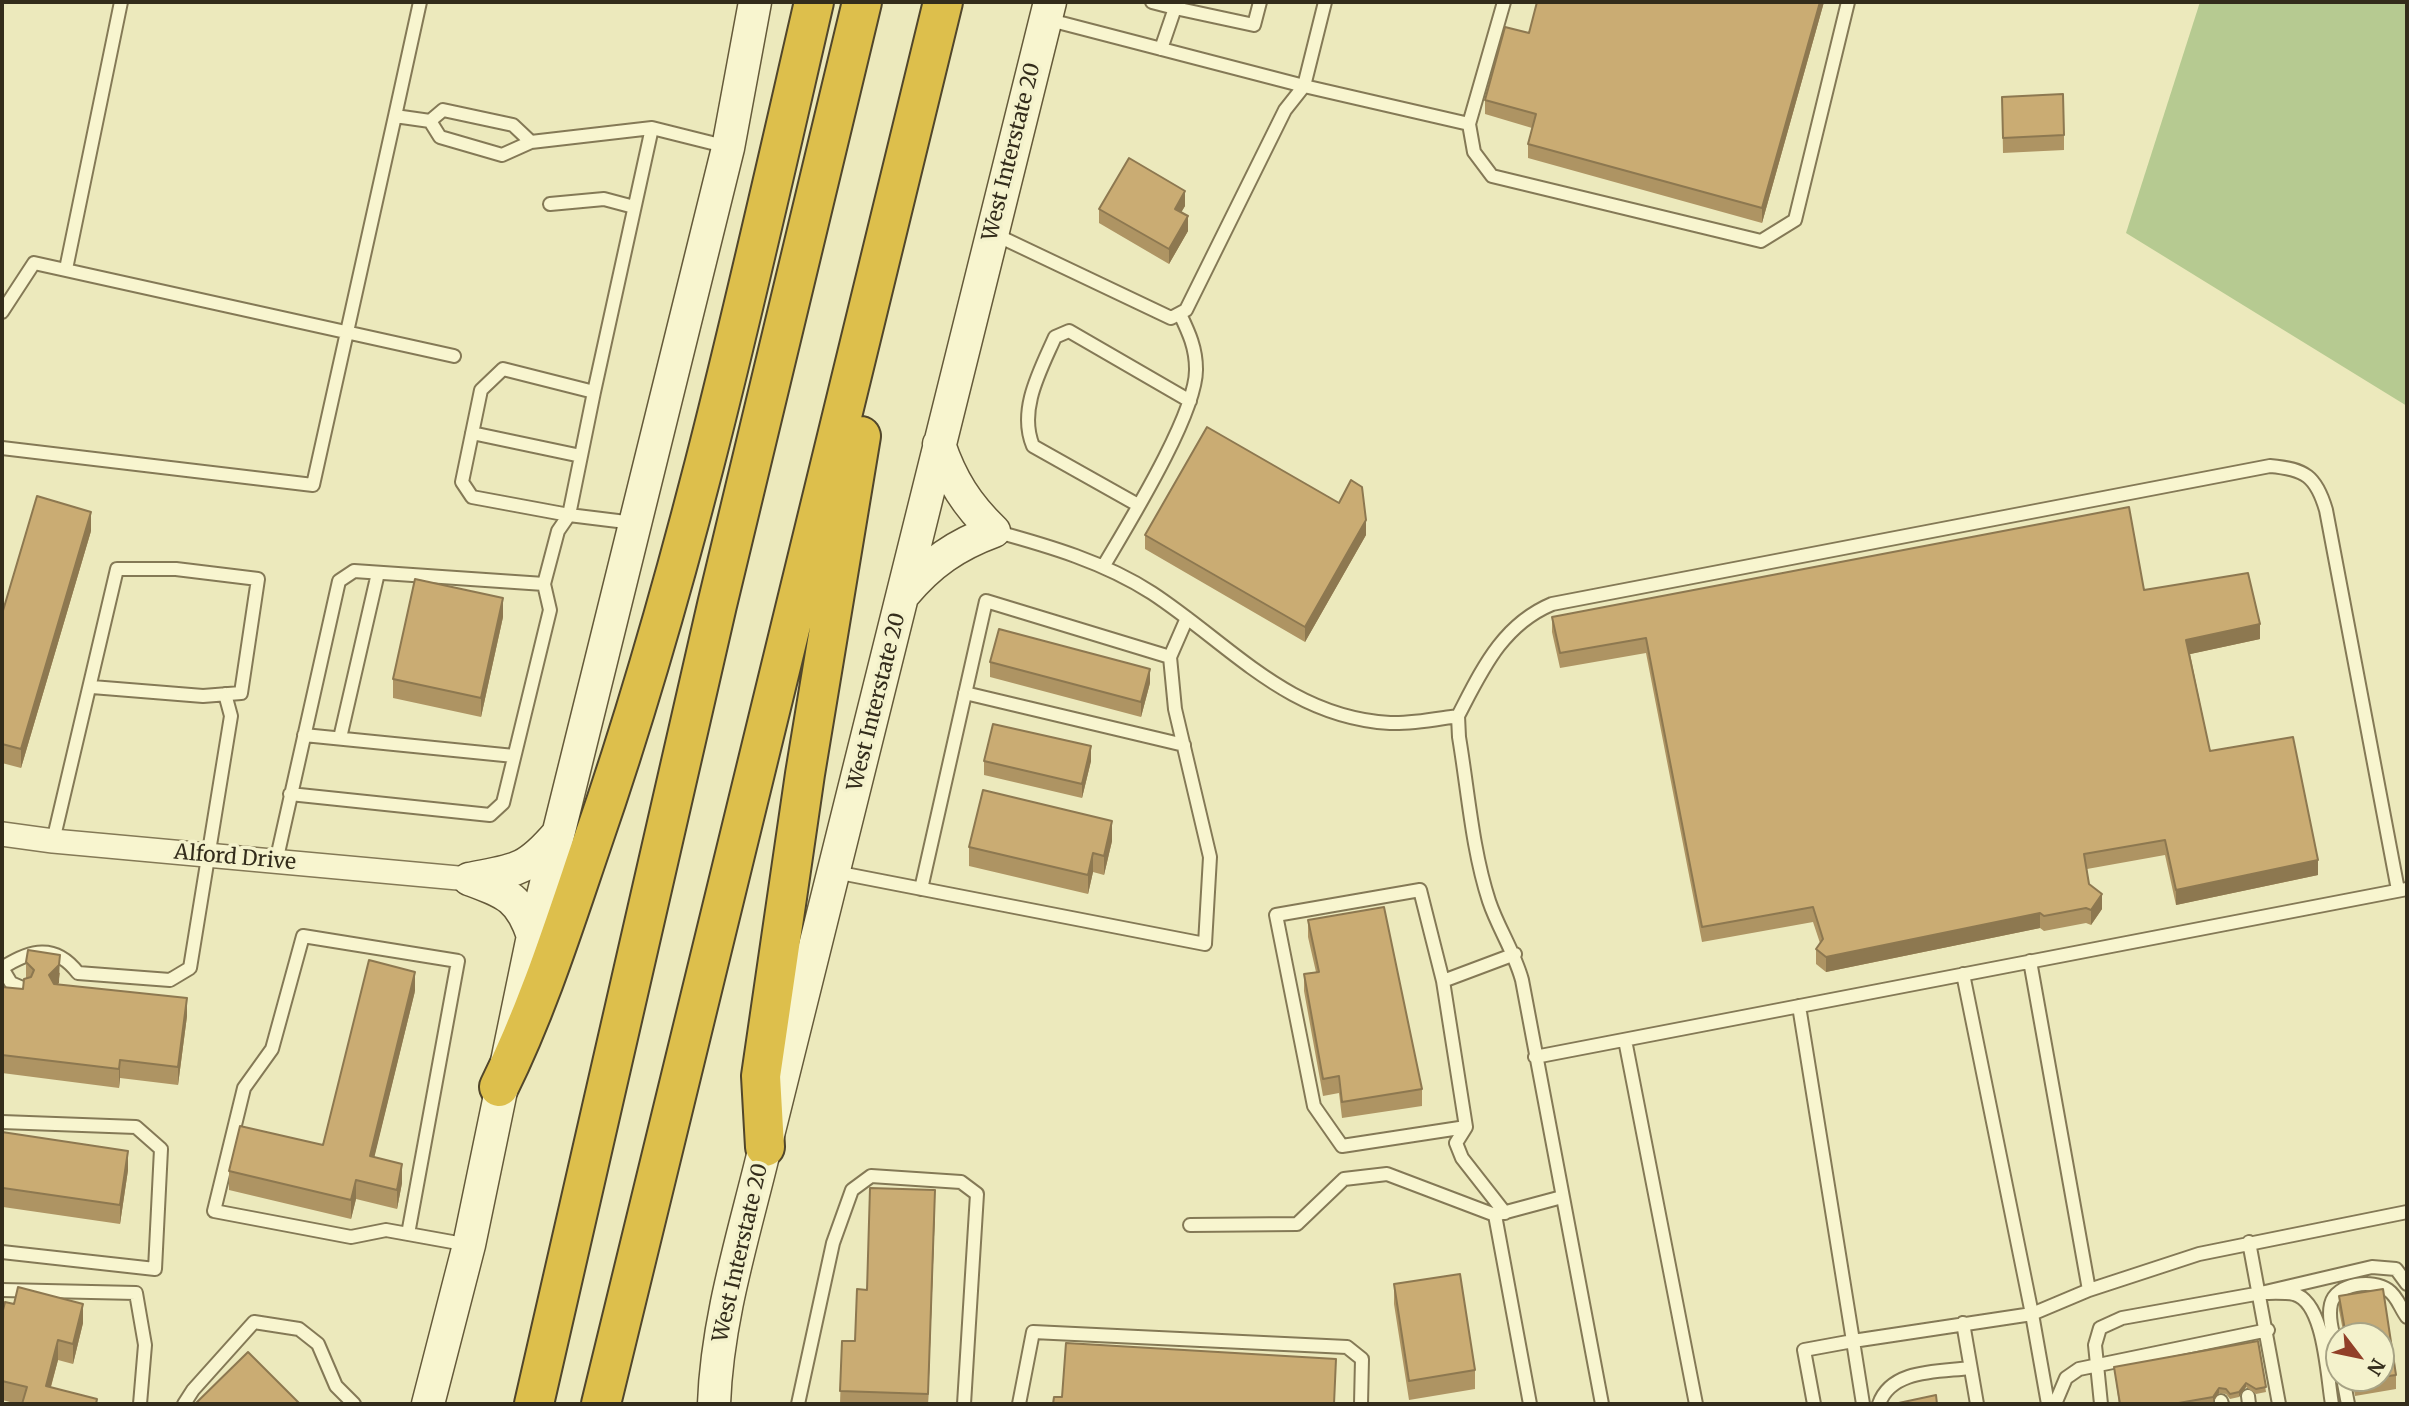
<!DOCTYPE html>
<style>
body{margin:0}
#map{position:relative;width:2409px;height:1406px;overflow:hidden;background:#ece9bc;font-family:Merriweather,serif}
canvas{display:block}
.frame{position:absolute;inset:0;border:4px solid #332c1b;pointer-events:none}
.north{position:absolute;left:2325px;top:1322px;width:70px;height:70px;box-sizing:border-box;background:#f4f2cc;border:2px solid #a7a385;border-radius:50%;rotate:122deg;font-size:19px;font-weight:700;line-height:28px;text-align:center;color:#332c1b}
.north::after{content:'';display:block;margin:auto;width:24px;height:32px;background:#914028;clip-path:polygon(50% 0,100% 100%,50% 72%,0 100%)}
</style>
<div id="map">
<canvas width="2409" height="1406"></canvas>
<div class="frame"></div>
<div class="north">N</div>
</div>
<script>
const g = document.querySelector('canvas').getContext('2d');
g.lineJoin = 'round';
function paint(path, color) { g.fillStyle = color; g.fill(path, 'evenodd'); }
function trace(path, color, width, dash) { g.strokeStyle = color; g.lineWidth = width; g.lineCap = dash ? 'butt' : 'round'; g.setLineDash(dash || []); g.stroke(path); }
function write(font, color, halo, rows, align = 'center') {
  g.font = font + ' Merriweather,serif'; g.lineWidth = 7; g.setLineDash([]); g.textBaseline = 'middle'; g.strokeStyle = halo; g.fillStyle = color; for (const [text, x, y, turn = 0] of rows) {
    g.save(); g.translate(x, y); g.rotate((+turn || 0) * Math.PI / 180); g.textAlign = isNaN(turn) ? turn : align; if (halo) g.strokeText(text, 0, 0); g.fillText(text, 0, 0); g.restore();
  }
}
paint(new Path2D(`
 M 2200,2 L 2407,2 L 2407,406 L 2126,233 Z`), '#b6ca91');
const service = new Path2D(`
 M 1152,2 L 1175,8
 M 1046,19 L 1304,86 L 1469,124 L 1504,2
 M 1161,49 L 1175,8 L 1254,25 L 1260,2
 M 395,116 L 420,2
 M 430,121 L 443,110 L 513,125 L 531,142
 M 1469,124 L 1474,152 L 1492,176 L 1761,241 L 1795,220 L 1848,2
 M 550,204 L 604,199 L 634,207
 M 992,233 L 1171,318 L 1186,310 L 1285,110 L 1304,86 L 1325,2
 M 66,269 L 121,2
 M 2,312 L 34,263 L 454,356
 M 594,392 L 569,515 L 472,497 L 462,482 L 481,390 L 503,369 L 594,392 L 652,128
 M 472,433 L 581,456
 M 2,448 L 313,485 L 395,116 L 430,121 L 440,137 L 502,155 L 531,142 L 652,128 L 728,147
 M 1138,505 L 1033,446 C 1018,410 1040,371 1055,337 L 1069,331 L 1190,401
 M 994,531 C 1049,546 1104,562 1152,593 C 1231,645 1288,717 1390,723 C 1412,724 1436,719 1458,716 L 1459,737 C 1468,790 1472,849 1489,901 C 1498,928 1514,951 1522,980 L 1602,1404
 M 1103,567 C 1127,526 1197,413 1196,369 C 1196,348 1189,333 1180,314
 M 965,693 L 1184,745
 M 1458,716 C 1482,670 1502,625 1552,604 L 2270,466 C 2305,469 2316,476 2326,510 L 2398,890
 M 304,735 L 514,756
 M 340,738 L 378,573
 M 290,794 L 490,815 L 503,803 L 550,610 L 544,584 L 558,531 L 569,515 L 634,523
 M 53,841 L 117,569 L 176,569 L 258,579 L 241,693 L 203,696 L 92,687
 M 276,862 L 339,581 L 354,571 L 544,584
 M 835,872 L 1205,944 L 1210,857 L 1175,709 L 1170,657 L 1187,618
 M 921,889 L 986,601 L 1170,657
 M 2030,961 L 2089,1290 L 2199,1254 L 2407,1212
 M 2,968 C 30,950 55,943 78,973 L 170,980 L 190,968 L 231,716 L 225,694
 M 2,968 L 11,983 L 25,989
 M 1963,974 L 2032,1314 L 2089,1290
 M 1443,981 L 1420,890 L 1276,915 L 1314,1106 L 1342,1146 L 1466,1127
 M 1799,1006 L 1853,1341 L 2032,1314 L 2048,1404
 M 1625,1040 L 1696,1404
 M 1535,1057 L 2407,889
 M 2,1122 L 136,1127 L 161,1149 L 155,1269 L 2,1252
 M 1505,1213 L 1462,1158 L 1456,1143 L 1466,1127 L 1443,981 L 1515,954
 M 1190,1225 L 1297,1224 L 1344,1179 L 1387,1174 L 1495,1215
 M 408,1234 L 458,961 L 303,936 L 272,1049 L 244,1088 L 214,1211 L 351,1237 L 386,1230 L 469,1245
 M 2249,1242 L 2279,1404
 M 2,1290 L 136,1293 L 145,1345 L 140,1404
 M 1963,1323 L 1977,1404
 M 2339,1359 C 2336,1342 2327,1321 2331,1304 C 2336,1283 2373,1279 2388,1290 C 2398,1297 2400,1308 2407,1317
 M 2343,1378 L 2348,1404
 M 2248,1396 L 2249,1404
 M 2221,1401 L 2222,1404
 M 184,1404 L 193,1390 L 254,1322 L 299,1329 L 318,1344 L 336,1386 L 354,1404
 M 798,1404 L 833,1243 L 852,1190 L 871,1176 L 961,1182 L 977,1194 L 964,1404
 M 1019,1404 L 1033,1332 L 1347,1347 L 1362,1359 L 1361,1404
 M 1530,1404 L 1495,1215 L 1562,1197
 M 1814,1404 L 1804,1350 L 1853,1341 L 1863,1404
 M 1879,1404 C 1891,1369 1938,1372 1970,1368
 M 2055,1404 L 2066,1378 L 2079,1369 L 2268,1330
 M 2101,1404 L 2095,1345 L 2100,1328 L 2122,1318 L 2261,1293
 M 2332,1404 C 2327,1377 2325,1302 2294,1294 C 2284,1292 2271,1293 2261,1293 L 2372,1267 L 2396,1269 L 2407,1284`);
const minor = new Path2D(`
 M 2,834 L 53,841 L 469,879`);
const secondary = new Path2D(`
 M 904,594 C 930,563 956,545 994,531 C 967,505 951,480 939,444
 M 469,879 C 515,870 525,872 557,835
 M 469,879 C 506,893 520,897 533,936
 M 428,1404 L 469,1245 L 533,936 L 728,148 L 755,2
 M 714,1404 C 717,1317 745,1231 765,1147 L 1050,2`);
const motorway = new Path2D(`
 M 499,1087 C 538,1008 564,925 592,843 C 687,569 749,284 814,2
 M 765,1147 L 761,1076 L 805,774 L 861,436
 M 534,1404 L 717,605 L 862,2
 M 601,1404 L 943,2`);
trace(service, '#847956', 16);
trace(minor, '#847956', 26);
trace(secondary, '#655a3a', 35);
trace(motorway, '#51462b', 42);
trace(service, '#f8f5cf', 12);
trace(minor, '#f8f5cf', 23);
trace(secondary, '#f8f5cf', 32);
trace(motorway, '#ddbf4c', 38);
paint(new Path2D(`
 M 1824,2 L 1762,223 L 1528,158 L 1528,144 L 1532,128 L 1485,114 L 1485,100 L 1529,33 Z
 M 2002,97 L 2064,135 L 2064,150 L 2003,153 Z
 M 1185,206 L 1181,212 L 1188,231 L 1169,264 L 1099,223 L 1099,209 Z
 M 91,531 L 21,768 L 2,763 L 2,614 Z
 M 1145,535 L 1366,535 L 1305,642 L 1145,549 Z
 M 2144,590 L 2260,639 L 2190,654 L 2210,751 L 2318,875 L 2176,905 L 2165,855 L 2087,869 L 2089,884 L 2102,909 L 2091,925 L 2086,923 L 2044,931 L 2040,928 L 1826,972 L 1816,964 L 1816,949 L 1820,943 L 1813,922 L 1702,942 L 1646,653 L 1560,668 L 1552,632 L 1552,617 Z
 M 503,617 L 481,717 L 393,698 L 393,679 Z
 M 990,662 L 1150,683 L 1141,717 L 990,677 Z
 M 984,761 L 1091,761 L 1082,798 L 984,775 Z
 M 1112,841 L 1104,875 L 1093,872 L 1088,894 L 969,866 L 969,847 Z
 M 1308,920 L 1422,1089 L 1422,1106 L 1342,1118 L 1339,1093 L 1323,1096 L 1304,991 L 1304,974 L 1316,972 L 1308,937 Z
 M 26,962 L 60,973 L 58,984 L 187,1016 L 178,1085 L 120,1078 L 119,1088 L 2,1073 L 2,987 L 23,989 L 26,979 Z
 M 415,991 L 374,1157 L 402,1183 L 397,1209 L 356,1199 L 351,1219 L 229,1190 L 229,1171 L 323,1145 Z
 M 2,1132 L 128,1170 L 120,1224 L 3,1207 L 2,1212 Z
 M 935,1209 L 928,1404 L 840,1404 L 842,1341 L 855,1341 L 867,1290 Z
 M 1394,1284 L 1475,1370 L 1475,1389 L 1409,1400 L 1394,1304 Z
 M 2383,1289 L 2396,1375 L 2396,1389 L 2355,1396 L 2352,1378 L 2381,1378 L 2381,1336 L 2344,1336 L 2339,1310 L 2339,1296 Z
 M 2,1314 L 83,1323 L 73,1364 L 58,1360 L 51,1387 L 97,1404 L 18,1404 L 2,1400 Z
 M 2258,1341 L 2266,1392 L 2256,1394 L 2246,1387 L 2239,1397 L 2230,1399 L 2226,1394 L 2219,1393 L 2213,1402 L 2200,1404 L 2119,1404 L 2114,1367 Z`), '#ae9463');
paint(new Path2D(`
 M 1820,2 L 1824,2 L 1762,223 L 1762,208 Z
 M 1185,191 L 1185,206 L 1175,223 L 1175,209 Z
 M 1188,216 L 1188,231 L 1169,264 L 1169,249 Z
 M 91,512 L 91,531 L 21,768 L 21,749 Z
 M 1366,520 L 1366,535 L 1305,642 L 1305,627 Z
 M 503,598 L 503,617 L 481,717 L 481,698 Z
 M 2260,624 L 2260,639 L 2186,655 L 2186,640 Z
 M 1150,669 L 1150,683 L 1141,717 L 1141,702 Z
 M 1091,746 L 1091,761 L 1082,798 L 1082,784 Z
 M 1112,821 L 1112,841 L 1104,875 L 1104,856 Z
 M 1093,853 L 1093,872 L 1088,894 L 1088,875 Z
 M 2318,860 L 2318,875 L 2176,905 L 2176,890 Z
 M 2102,894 L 2102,909 L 2091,925 L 2091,910 Z
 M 2040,913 L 2040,928 L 1826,972 L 1826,957 Z
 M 60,955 L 59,983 L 49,993 L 49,975 Z
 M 415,972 L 415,991 L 370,1175 L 370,1156 Z
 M 187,998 L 187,1016 L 178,1085 L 178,1067 Z
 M 120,1060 L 120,1078 L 119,1088 L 119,1069 Z
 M 128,1151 L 128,1170 L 120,1224 L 120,1205 Z
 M 402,1164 L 402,1183 L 397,1209 L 397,1190 Z
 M 356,1180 L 356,1199 L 351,1219 L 351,1200 Z
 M 935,1190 L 935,1209 L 928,1404 L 928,1394 Z
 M 83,1304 L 83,1323 L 73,1364 L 73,1344 Z
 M 58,1340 L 58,1360 L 46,1404 L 46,1386 Z
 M 2246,1383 L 2246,1387 L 2239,1397 L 2239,1392 Z
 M 2219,1388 L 2219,1393 L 2213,1402 L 2213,1397 Z`), '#8d7850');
const building = new Path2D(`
 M 1537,2 L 1820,2 L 1762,208 L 1528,144 L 1536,114 L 1485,100 L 1505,27 L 1529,33 Z
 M 2063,94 L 2064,135 L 2003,138 L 2002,97 Z
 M 1129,158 L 1185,191 L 1175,209 L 1188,216 L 1169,249 L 1099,209 Z
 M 1207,427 L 1339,503 L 1351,480 L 1362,487 L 1366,520 L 1305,627 L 1145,535 Z
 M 37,496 L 91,512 L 21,749 L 2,744 L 2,614 Z
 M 2129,507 L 2144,590 L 2248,573 L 2260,624 L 2186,640 L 2210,751 L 2293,737 L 2318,860 L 2176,890 L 2165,840 L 2084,854 L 2089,884 L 2102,894 L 2091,910 L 2086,908 L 2044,916 L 2040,913 L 1826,957 L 1816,949 L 1823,939 L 1813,907 L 1702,927 L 1646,638 L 1560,653 L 1552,617 Z
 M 415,579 L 503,598 L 481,698 L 393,679 Z
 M 999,629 L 1150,669 L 1141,702 L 990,662 Z
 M 993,724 L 1091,746 L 1082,784 L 984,761 Z
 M 983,790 L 1112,821 L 1104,856 L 1093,853 L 1088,875 L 969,847 Z
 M 1384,907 L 1422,1089 L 1342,1102 L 1339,1076 L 1323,1079 L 1304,974 L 1319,972 L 1308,920 Z
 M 28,950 L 60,955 L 59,965 L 49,975 L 54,984 L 187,998 L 178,1067 L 120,1060 L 119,1069 L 2,1055 L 2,987 L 23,989 L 24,979 L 31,977 L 34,970 L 26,962 Z
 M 369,960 L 415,972 L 370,1156 L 402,1164 L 397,1190 L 356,1180 L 351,1200 L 229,1171 L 240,1126 L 323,1145 Z
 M 2,1132 L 128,1151 L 120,1205 L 3,1188 L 2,1193 Z
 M 870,1188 L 935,1190 L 928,1394 L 840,1391 L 842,1341 L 855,1341 L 857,1289 L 867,1290 Z
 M 1460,1274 L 1475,1370 L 1409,1381 L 1394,1284 Z
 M 18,1287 L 83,1304 L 73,1344 L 58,1340 L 46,1386 L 97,1399 L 96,1404 L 22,1404 L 27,1387 L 2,1381 L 2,1314 L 5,1302 L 14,1304 Z
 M 2383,1289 L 2396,1375 L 2381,1377 L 2381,1336 L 2346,1336 L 2339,1296 Z
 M 2258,1341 L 2266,1387 L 2256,1389 L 2246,1383 L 2239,1392 L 2230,1394 L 2226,1389 L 2219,1388 L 2213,1397 L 2173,1404 L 2120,1404 L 2114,1367 Z
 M 1066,1343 L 1336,1359 L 1334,1404 L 1053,1404 L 1054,1397 L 1062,1397 Z
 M 248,1352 L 299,1403 L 298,1404 L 195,1404 Z
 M 2355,1378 L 2377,1378 L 2355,1382 Z
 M 1936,1395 L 1937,1404 L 1894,1404 Z`);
paint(building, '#caac73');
trace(building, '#8d7850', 2);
write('21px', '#332c1b', '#f4f2cc', [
 ["West Interstate 20",1012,152,-76],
 ["West Interstate 20",877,702,-76],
 ["Alford Drive",235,858,5],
 ["West Interstate 20",741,1253,-77]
]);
</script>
